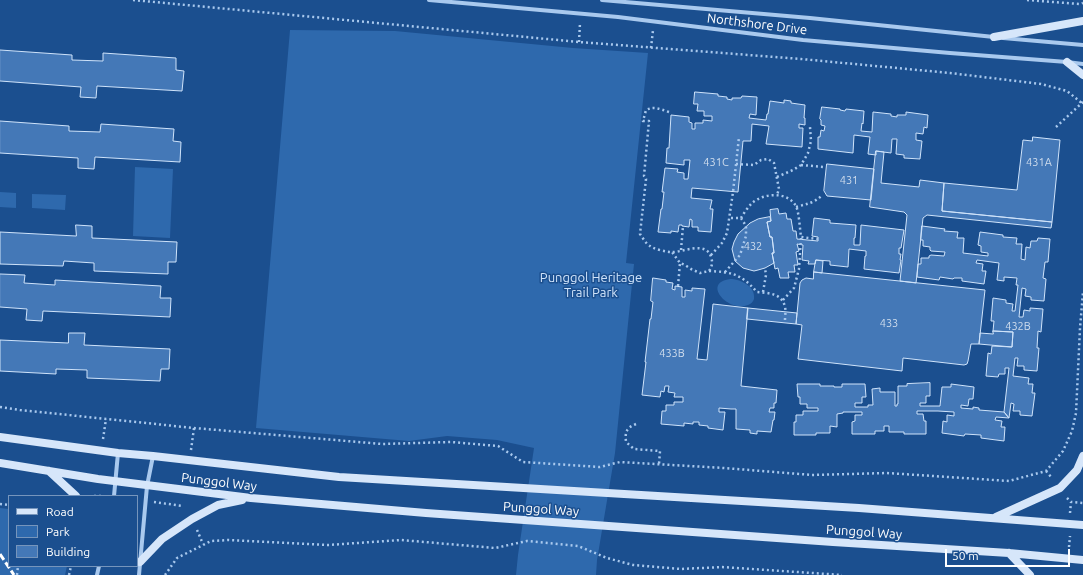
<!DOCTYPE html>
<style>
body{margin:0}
#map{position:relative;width:1083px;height:575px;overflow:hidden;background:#1b4f8f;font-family:Ubuntu,sans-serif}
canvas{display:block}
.legend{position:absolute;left:8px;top:495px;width:130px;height:72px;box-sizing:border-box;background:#1b4f8f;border:1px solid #7695bc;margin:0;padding:5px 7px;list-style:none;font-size:12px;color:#fff}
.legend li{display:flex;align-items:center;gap:8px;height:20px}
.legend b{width:20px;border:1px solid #7695bc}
.scale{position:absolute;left:945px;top:549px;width:125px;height:18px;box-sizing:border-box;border:2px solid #fff;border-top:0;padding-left:5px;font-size:12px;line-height:14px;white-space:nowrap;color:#fff;-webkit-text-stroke:3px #1b4f8f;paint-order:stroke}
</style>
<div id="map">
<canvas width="1083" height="575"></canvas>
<ul class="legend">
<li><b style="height:5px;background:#d6e6fa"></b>Road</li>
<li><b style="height:11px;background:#2e69ad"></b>Park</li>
<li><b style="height:11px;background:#4478b7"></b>Building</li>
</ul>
<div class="scale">50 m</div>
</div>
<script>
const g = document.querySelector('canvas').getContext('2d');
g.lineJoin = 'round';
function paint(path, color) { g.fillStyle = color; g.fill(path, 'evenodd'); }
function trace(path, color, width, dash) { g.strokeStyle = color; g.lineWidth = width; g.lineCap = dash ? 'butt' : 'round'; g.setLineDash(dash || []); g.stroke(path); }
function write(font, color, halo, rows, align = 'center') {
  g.font = font + ' Ubuntu,sans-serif'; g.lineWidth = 3; g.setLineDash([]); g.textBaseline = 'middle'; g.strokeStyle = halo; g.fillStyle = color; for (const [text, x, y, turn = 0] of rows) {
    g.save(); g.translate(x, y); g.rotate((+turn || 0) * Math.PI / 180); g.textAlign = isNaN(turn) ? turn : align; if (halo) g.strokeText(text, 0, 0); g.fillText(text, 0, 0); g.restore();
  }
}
paint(new Path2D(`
 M 290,30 L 395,31 L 573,48 L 648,53 L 626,263 L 634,264 L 615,453 L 597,560 L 596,575 L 516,575 L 518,555 L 534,448 L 497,440 L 447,436 L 409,441 L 256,428 Z
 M 135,167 L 173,169 L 170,238 L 133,236 Z
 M 0,192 L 16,193 L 16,208 L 0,207 Z
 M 32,194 L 66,195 L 65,210 L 32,208 Z
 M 730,279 C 740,279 756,286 754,299 C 753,302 751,304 748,305 C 729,313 701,283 730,279 Z
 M 0,508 L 9,509 L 9,566 L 67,566 L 65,575 L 0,575 Z`), '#2e69ad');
const building = new Path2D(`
 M 0,50 L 72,55 L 72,60 L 103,61 L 103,53 L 176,58 L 176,70 L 184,71 L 182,91 L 97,86 L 96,98 L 80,97 L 81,87 L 0,81 Z
 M 695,92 L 718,94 L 718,96 L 727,97 L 727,99 L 732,100 L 732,98 L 741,98 L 742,96 L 757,97 L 756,115 L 750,114 L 749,118 L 766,120 L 767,114 L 768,114 L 770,101 L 784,103 L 784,100 L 791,101 L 791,103 L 805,105 L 804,118 L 805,118 L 805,125 L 799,124 L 799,128 L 803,128 L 802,147 L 766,144 L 769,126 L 752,124 L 751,141 L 743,141 L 738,192 L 692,188 L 691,198 L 712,200 L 710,209 L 713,209 L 711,232 L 698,231 L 698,227 L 692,227 L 692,220 L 690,219 L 689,227 L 682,226 L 682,225 L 679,225 L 678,232 L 671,231 L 671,233 L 658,232 L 661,209 L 662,209 L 664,192 L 662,192 L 665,168 L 678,169 L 677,172 L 684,173 L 684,179 L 688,179 L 690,160 L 684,160 L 684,165 L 666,163 L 667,148 L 669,148 L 671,115 L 689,117 L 689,122 L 692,123 L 692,129 L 695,129 L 695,123 L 703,123 L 703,120 L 712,121 L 712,116 L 704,116 L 704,111 L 697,111 L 698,104 L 694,104 Z
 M 822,107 L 840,109 L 840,110 L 845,111 L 846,109 L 864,111 L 863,124 L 862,123 L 861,131 L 872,132 L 873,112 L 891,114 L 891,116 L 897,117 L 897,115 L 906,115 L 906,112 L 928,115 L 927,128 L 924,127 L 923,134 L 916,133 L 916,140 L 922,141 L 920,159 L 904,158 L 904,155 L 896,154 L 897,139 L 892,139 L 891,153 L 876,151 L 876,155 L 868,154 L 870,137 L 854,135 L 853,153 L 818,149 L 818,137 L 820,137 L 821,130 L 824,131 L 825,126 L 821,125 L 821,120 L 820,119 Z
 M 0,121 L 69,126 L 69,131 L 100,132 L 101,124 L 174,129 L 173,141 L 181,142 L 180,162 L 95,157 L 94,169 L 78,168 L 78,158 L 0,153 Z
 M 1033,137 L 1060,140 L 1052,222 L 942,211 L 944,183 L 1017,190 L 1023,140 L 1032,141 Z
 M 876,151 L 884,152 L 881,183 L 919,187 L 920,180 L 944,183 L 942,211 L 1052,222 L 1051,228 L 927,215 L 923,218 L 916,283 L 900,281 L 907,215 L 904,212 L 870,207 Z
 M 827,164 L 874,169 L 871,200 L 827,196 L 824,191 Z
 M 778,209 L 779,214 L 786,213 L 787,219 L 791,219 L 793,231 L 796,231 L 797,239 L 818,241 L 818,237 L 812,236 L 814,218 L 830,220 L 830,223 L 856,225 L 855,238 L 854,238 L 854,245 L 860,245 L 861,225 L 904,230 L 901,248 L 899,248 L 899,254 L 901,254 L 900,260 L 901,260 L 899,273 L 864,269 L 865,256 L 866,256 L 866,251 L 849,249 L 848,267 L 830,265 L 830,261 L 816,260 L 815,264 L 808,264 L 809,261 L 802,260 L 803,245 L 797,244 L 799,251 L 796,252 L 798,265 L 794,265 L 795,272 L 788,272 L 789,278 L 780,278 L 778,268 L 775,269 L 772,253 L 774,253 L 772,237 L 770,237 L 767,222 L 771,221 L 770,210 Z
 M 770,217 L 771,221 L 767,222 L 770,237 L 772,237 L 774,253 L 772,253 L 774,263 L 765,268 L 758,270 L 754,271 L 743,268 L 735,261 L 732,249 L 734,242 L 738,234 L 750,223 L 758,219 Z
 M 76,225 L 92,226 L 92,238 L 177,242 L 176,262 L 168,262 L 168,274 L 94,271 L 94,263 L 64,261 L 63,266 L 0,264 L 0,232 L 76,236 Z
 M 922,226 L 945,229 L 944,231 L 958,232 L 957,238 L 964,238 L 963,253 L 988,256 L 988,253 L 981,252 L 981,246 L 978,245 L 980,232 L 1003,235 L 1003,237 L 1017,238 L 1016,244 L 1022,244 L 1021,259 L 1025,260 L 1026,247 L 1030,248 L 1031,241 L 1037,241 L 1038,238 L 1050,239 L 1048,262 L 1045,262 L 1043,278 L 1046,279 L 1044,301 L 1031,300 L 1031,297 L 1025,296 L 1026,289 L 1022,288 L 1019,317 L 1023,317 L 1024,310 L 1030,311 L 1030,308 L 1043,309 L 1041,332 L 1038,331 L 1037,348 L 1039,348 L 1037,371 L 1024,370 L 1024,366 L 1017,366 L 1018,358 L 1015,358 L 1013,376 L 1029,378 L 1028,384 L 1033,384 L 1032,393 L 1035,393 L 1032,416 L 1020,415 L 1020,411 L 1013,411 L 1014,404 L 1011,403 L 1009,418 L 1004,412 L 1009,368 L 1005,368 L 1005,374 L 999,374 L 998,377 L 986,376 L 988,353 L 991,354 L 992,346 L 1012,347 L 1013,332 L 993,331 L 994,321 L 991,321 L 993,298 L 1006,300 L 1006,303 L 1013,304 L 1012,311 L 1015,311 L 1018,285 L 1016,285 L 1017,278 L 1004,277 L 1004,281 L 997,280 L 999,263 L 977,260 L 976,263 L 983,264 L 982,271 L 986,271 L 984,284 L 962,281 L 962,278 L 954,278 L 953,279 L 940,277 L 939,280 L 917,277 L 918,264 L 921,264 L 921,258 L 929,258 L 929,256 L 931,255 L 944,256 L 945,252 L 931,251 L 930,250 L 930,247 L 923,246 L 923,240 L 921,240 Z
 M 816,260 L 823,261 L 822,273 L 814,272 Z
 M 814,272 L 985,290 L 979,344 L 971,344 L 968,361 L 967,364 L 964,365 L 903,358 L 902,371 L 798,359 L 802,325 L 796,324 L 800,283 L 802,280 L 806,278 L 813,279 Z
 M 0,274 L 25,275 L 24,283 L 55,285 L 55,280 L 161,286 L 160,298 L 171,298 L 170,317 L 43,311 L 42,321 L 26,320 L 27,309 L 0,307 Z
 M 653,278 L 666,280 L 666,282 L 673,283 L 672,289 L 675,290 L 675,286 L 682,287 L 682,297 L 685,297 L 685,290 L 692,291 L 692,288 L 705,289 L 697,359 L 707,360 L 713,304 L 748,308 L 741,386 L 777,390 L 776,403 L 774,403 L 774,408 L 770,408 L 769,412 L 775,412 L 774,420 L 773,420 L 771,432 L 757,431 L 757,434 L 750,433 L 750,430 L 736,429 L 736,409 L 731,409 L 719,408 L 719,412 L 725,412 L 723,430 L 708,428 L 708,426 L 699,425 L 699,422 L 693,422 L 693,424 L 684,423 L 684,426 L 661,424 L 662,411 L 666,411 L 666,405 L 674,405 L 674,402 L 683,402 L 683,397 L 674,397 L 675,393 L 668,392 L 669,386 L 665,386 L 664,392 L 661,391 L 660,397 L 642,395 L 646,362 L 645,362 L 650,319 L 651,319 L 653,302 L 651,301 Z
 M 748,308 L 797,313 L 796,324 L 747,319 Z
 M 993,331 L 1013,332 L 1012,347 L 979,344 L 980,333 L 993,334 Z
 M 69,333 L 85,333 L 84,345 L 170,349 L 169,369 L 161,369 L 160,381 L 87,378 L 87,370 L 56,369 L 56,374 L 0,371 L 0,340 L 68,343 Z
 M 930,383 L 930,396 L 926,396 L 926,403 L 920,403 L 920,406 L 940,406 L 942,387 L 951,387 L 951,384 L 974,387 L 973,399 L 969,399 L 968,406 L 961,405 L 961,408 L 973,409 L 973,407 L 979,408 L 979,410 L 1004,412 L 1009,418 L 996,417 L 995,420 L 1002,421 L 1001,427 L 1005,427 L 1004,441 L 981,438 L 981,435 L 965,434 L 964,436 L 942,433 L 943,421 L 947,422 L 947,415 L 954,416 L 954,412 L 938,411 L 917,411 L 917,414 L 923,414 L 924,421 L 926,421 L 926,434 L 904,434 L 904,432 L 889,432 L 889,426 L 884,426 L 884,431 L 875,431 L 875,434 L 852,434 L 852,422 L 855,421 L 855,415 L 862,415 L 862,412 L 843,412 L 843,413 L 837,414 L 837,427 L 830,426 L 830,433 L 816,433 L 816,435 L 794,435 L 794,422 L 796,422 L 796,415 L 803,415 L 803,411 L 818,411 L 818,408 L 807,408 L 807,404 L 800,404 L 800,397 L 798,397 L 797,384 L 820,384 L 820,386 L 834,386 L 834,387 L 842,387 L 842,384 L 865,384 L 866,397 L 862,397 L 862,403 L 855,403 L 855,407 L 868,407 L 868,405 L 873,405 L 872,389 L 880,388 L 880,392 L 895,392 L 895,406 L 897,406 L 897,404 L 898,404 L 898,386 L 907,386 L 907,384 Z`);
paint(building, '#4478b7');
trace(building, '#cfe3fa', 1);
trace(new Path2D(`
 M 133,0 L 579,42 L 801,59 L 950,73 L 1041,84 L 1067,91 L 1083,104
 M 1027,0 L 1080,4 L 1083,3
 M 579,42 L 580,23
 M 651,48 L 653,30
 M 669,112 C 660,109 654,106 646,110 L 643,121 L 649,121 L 644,176 L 646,179 L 640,234 C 643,238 646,244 650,246 C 653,249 667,252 671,252 C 682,253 706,240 711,257 C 713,263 712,266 709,271 L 700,273 L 691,269 L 685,265 L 680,263 L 672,252
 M 1056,127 L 1083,102
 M 736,164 L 754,165 L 761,160 L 768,159 L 774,163 L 779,189 L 777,195
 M 801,165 L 824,167
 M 777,177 L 793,170 L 801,165 L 808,153 L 811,141 L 810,127
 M 796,207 C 806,204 815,203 822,195
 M 741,218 C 744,213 748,207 752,203 C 764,193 787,191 796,206 C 799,212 800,230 801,237 L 818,239
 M 681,250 L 683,226
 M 711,255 L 722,243 L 727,233 L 733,192 L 739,137
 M 709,271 C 732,272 741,274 757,292 C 768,293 782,293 785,307 C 786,311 785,316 785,320
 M 725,272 L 740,255 L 746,236 L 746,226 L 741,218 L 729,218
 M 678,286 L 680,263
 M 763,292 L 766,275 L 765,268
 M 783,300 L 794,288 L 799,269 L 801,237
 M 0,407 L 20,410 L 194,428 L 382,444 L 451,442 L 498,446 L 523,462 L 600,467 L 620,462 L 724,468 L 812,475 L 887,473 L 1009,481 L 1046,471 L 1063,451 L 1072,431 L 1076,413 L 1080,328 L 1083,292
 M 636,424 C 626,428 625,432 626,442 L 634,449 L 660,451 L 659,464
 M 103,439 L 106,419
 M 191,450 L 194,428
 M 1046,471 L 1052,478
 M 94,496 L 102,496
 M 1067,498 L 1071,502 L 1083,503
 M 154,502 L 183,506
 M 0,504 L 9,505
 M 1070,513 L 1071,502
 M 197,530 L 203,544
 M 1069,547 L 1070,536
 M 17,575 L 18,566
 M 69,575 L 71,566
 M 165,575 L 177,558 L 211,541 L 229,540 L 328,545 L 401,540 L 495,548 L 527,541 L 578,546 L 607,558 L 633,565 L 681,569 L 722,567 L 842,575`), '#a9c9ee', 2.5, [2, 3]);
trace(new Path2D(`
 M 429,0 L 618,17 L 803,40 L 950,53 L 1067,62 L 1083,64
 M 602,0 L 810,18 L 994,37
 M 1003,38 L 1083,45
 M 114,496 L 118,453
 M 97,575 L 99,566
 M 139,575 L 147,486 L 153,456`), '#a9c9ee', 4);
trace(new Path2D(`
 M 994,37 L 1083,21
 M 1067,62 L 1083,75
 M 0,437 L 118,453 L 153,456 L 339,477 L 859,508 L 1083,525
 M 0,463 L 98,479 L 251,498 L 426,513 L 833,542 L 1009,553 L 1083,560
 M 49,471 L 76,496
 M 996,517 L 1060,488 L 1077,470 L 1083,456
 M 1009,553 L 1030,575
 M 140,562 L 162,539 L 192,519 L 218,505 L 242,500`), '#d6e6fa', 8);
trace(new Path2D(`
 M 0,554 L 14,575`), '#fff', 3, [7, 3]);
write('11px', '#d0dded', null, [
 ["431C",716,162],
 ["431A",1039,162],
 ["431",849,180],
 ["432",753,246],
 ["433",889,323],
 ["432B",1018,326],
 ["433B",672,353]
]);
write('13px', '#fff', '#1b4f8f', [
 ["Northshore Drive",757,24,7],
 ["Punggol Way",219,482,7],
 ["Punggol Way",541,509,4],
 ["Punggol Way",864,532,4]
]);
write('13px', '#cfe3fa', '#1b4f8f', [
 ["Punggol Heritage",591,278],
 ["Trail Park",591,293]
]);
</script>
